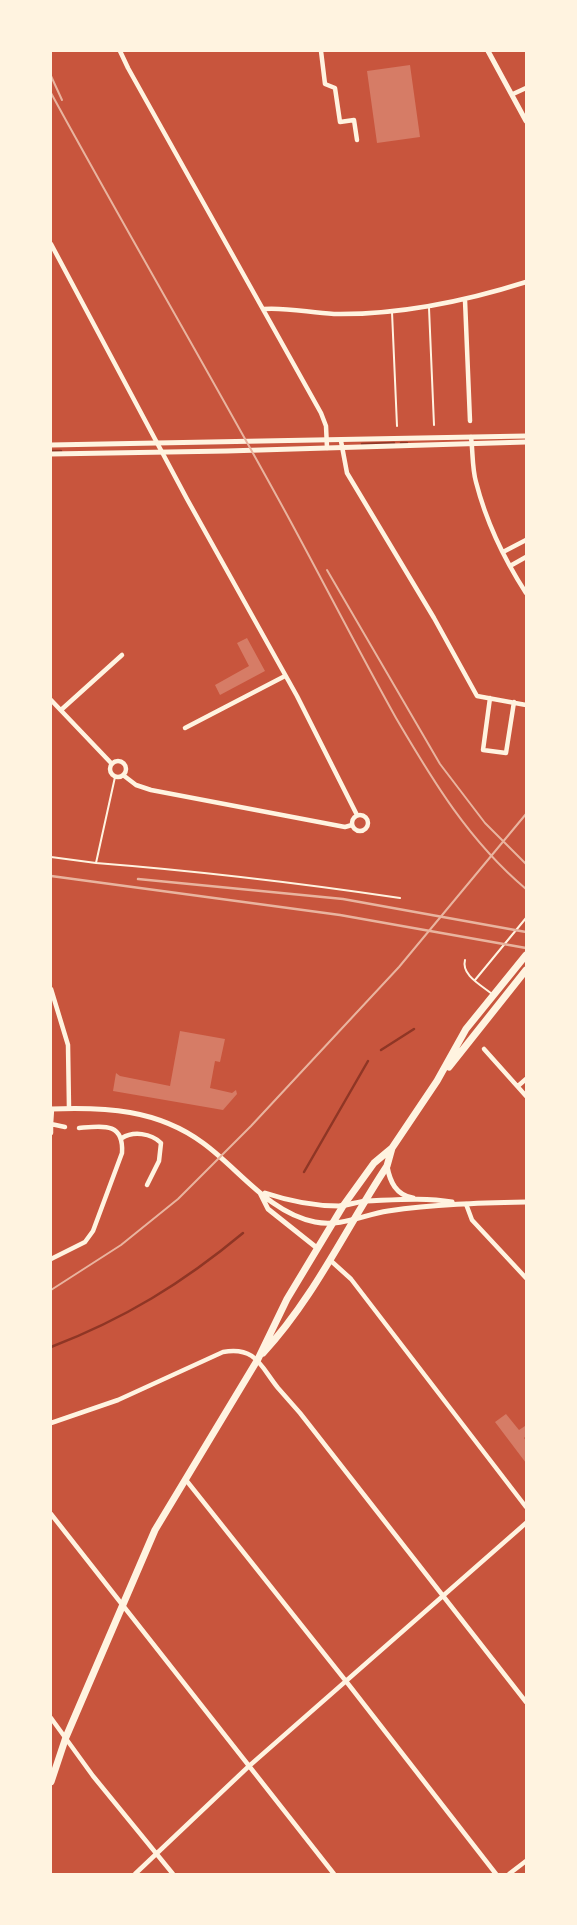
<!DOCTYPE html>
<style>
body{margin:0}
#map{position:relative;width:577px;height:1925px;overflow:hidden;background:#c8553d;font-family:Commissioner,sans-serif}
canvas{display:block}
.frame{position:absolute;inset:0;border:52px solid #fff3e0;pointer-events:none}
</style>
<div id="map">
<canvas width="577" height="1925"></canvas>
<div class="frame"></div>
</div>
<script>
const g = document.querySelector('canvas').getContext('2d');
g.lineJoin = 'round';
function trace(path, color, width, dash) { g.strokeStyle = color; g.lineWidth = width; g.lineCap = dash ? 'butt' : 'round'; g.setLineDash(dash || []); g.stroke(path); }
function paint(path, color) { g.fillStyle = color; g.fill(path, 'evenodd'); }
trace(new Path2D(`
 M 401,443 L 407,443
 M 362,444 L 394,443
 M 51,451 L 61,451
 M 381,1050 L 414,1029
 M 304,1172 L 368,1061
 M 51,1347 C 124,1319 183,1283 243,1233`), '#8f3625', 2.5);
paint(new Path2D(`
 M 410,65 L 420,137 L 377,143 L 367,71 Z
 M 247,638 L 265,671 L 220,695 L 215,685 L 249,666 L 237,643 Z
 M 180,1031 L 225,1039 L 220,1062 L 215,1061 L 210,1088 L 232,1093 L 236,1090 L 237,1094 L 223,1110 L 113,1091 L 116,1073 L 120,1076 L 170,1086 Z
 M 506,1414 L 519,1430 L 525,1426 L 526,1427 L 526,1436 L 524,1438 L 526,1441 L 526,1463 L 495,1422 Z`), '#d67c66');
trace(new Path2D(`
 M 429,308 L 434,425
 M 392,312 L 397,426
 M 51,857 L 96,863 L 115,777
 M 96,863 C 198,871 299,883 400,898
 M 465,960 C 461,975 481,985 492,994
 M 475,980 L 526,918`), '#fff3e0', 2);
trace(new Path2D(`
 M 120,51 L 128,68 L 321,413 L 326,426 L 327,448
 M 321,51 L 325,84 L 335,88 L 340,122 L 354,120 L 357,140
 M 513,94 L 526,88
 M 51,244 L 187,499 L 297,696 L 357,815
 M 465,300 L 470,421
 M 263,309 C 287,307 310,313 334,314 C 400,315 463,302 526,282
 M 471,437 C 473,452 472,468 476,482 C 486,521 504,559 526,593
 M 341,441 L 347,473 L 434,618 L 477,696 L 526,705
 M 503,552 L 526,540
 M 510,566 L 526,557
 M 490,698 L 483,750 L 506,753 L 514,702
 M 51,700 L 112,764
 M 61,710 L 122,655
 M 185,728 L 285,676
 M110 769a8 8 0 1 1 16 0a8 8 0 1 1-16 0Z
 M 123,775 L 136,785 L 151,790 L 345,827 L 352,825
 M352 823a8 8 0 1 1 16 0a8 8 0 1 1-16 0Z
 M 51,989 L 68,1045 L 69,1108
 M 484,1049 L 526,1096
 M 518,1086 L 526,1079
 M 51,1124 L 52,1109
 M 51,1133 L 51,1124 L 65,1127
 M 122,1138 C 133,1131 151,1133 161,1143 L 159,1161 L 147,1185
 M 466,1204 L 472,1220 L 526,1278
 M 51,1259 L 85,1242 L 93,1231 L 122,1153 C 124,1122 103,1126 79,1128
 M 330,1260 L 351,1279 L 526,1507
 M 51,1423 L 118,1400 L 223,1352 C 256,1346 261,1367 278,1388 C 285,1396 293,1405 300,1413 L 526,1702
 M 186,1480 L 349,1685 L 496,1874
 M 51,1514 L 334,1874
 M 51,1718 L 93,1776 L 173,1874
 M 135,1874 L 248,1767 L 526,1523
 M 509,1874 L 526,1861`), '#fff3e0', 4.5);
trace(new Path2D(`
 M 488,51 L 526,121
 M 51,445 L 526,436
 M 51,454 L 227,451 L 526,442
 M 51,1109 C 105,1107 157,1109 203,1143 C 239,1169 269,1213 315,1222 C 341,1227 363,1215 388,1211 C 434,1204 480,1203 526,1202
 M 387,1166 C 390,1182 396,1195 413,1198
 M 260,1193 L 268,1209 L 317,1248
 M 265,1193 C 289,1201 313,1206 339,1206 C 348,1205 357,1202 366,1201 C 393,1200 425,1197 452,1202`), '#fff3e0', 5);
trace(new Path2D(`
 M 449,1067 L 526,970
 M 263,1353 C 314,1298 346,1228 387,1166 L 392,1148
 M 51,1782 L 66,1737 L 155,1530 L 258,1359 L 287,1299 L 343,1206 L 374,1163 L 392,1148 L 437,1081 L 466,1029 L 526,955`), '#fff3e0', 7);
trace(new Path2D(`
 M 51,76 L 62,100
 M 51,93 C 128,234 209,372 286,513 C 323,581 358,650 396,718 C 433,781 469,841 526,889
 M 327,570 L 440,764 L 485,823 L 526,864
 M 51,1290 L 121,1245 L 178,1199 L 251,1126 L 399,967 L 526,814`), '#e9b49f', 2);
trace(new Path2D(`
 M 51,876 L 340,915 L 526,948
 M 138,879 L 343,899 L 526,932`), '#e9b49f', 2.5);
</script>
